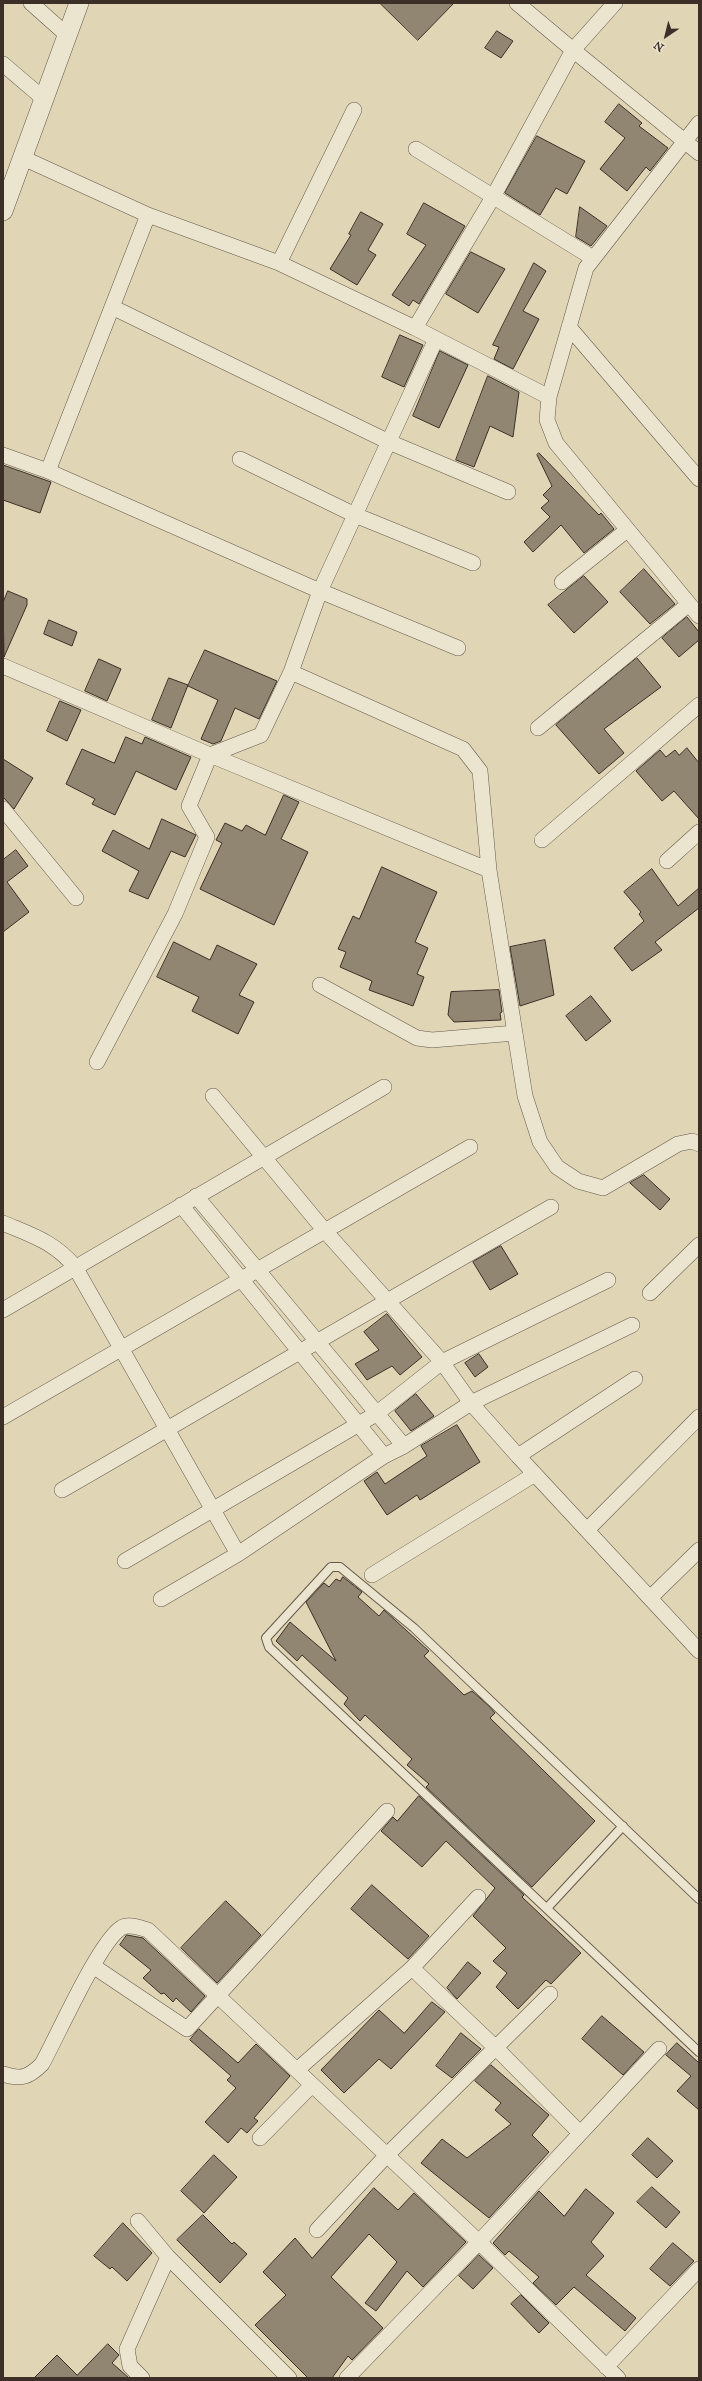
<!DOCTYPE html>
<style>
body{margin:0}
#map{position:relative;width:702px;height:2381px;overflow:hidden;background:#e0d6b5;font-family:"IM FELL Great Primer",serif}
canvas{display:block}
.frame{position:absolute;inset:0;border:4px solid #3c2f28;pointer-events:none}
.north{position:absolute;left:646px;top:16px;width:40px;height:40px;-webkit-text-stroke:3px #ebe4cf;paint-order:stroke;rotate:215deg;font-size:11px;font-weight:700;line-height:16px;text-align:center;color:#3c2f28}
.north::after{content:'';display:block;margin:auto;width:14px;height:18px;background:#3c2f28;clip-path:polygon(50% 0,100% 100%,50% 72%,0 100%)}
</style>
<div id="map">
<canvas width="702" height="2381"></canvas>
<div class="frame"></div>
<div class="north">N</div>
</div>
<script>
const g = document.querySelector('canvas').getContext('2d');
g.lineJoin = 'round';
function paint(path, color) { g.fillStyle = color; g.fill(path, 'evenodd'); }
function trace(path, color, width, dash) { g.strokeStyle = color; g.lineWidth = width; g.lineCap = dash ? 'butt' : 'round'; g.setLineDash(dash || []); g.stroke(path); }
const building = new Path2D(`
 M 380,3 L 454,3 L 418,40 Z
 M 497,31 L 513,41 L 501,58 L 485,48 Z
 M 619,104 L 642,123 L 639,126 L 668,148 L 650,171 L 646,167 L 627,191 L 600,169 L 625,138 L 605,122 Z
 M 537,136 L 585,161 L 567,194 L 556,188 L 540,215 L 505,193 Z
 M 424,203 L 465,226 L 419,304 L 413,300 L 409,306 L 392,295 L 426,245 L 407,234 Z
 M 580,207 L 607,226 L 591,246 L 576,237 Z
 M 361,212 L 383,224 L 368,250 L 376,255 L 357,285 L 330,269 L 351,235 L 349,234 Z
 M 471,252 L 505,269 L 478,313 L 446,294 Z
 M 534,263 L 546,271 L 523,311 L 539,319 L 513,369 L 494,359 L 499,347 L 493,345 Z
 M 400,335 L 423,345 L 404,387 L 382,377 Z
 M 440,351 L 468,365 L 439,428 L 413,416 Z
 M 488,376 L 519,392 L 513,437 L 490,426 L 474,467 L 456,460 Z
 M 539,453 L 599,515 L 601,513 L 614,529 L 584,553 L 561,525 L 533,552 L 524,542 L 550,517 L 541,508 L 549,501 L 543,495 L 552,486 L 537,455 Z
 M 3,465 L 51,482 L 40,513 L 3,500 Z
 M 644,569 L 675,604 L 650,624 L 620,592 Z
 M 584,576 L 608,602 L 574,633 L 548,605 Z
 M 8,591 L 27,599 L 27,605 L 4,657 L 3,603 Z
 M 687,617 L 699,632 L 699,640 L 679,657 L 662,638 Z
 M 49,620 L 77,632 L 72,646 L 44,634 Z
 M 205,650 L 277,681 L 259,719 L 235,708 L 221,741 L 213,744 L 201,739 L 218,700 L 188,686 Z
 M 637,658 L 661,687 L 604,729 L 624,753 L 599,774 L 556,725 Z
 M 99,659 L 121,669 L 107,701 L 85,691 Z
 M 169,678 L 188,685 L 171,728 L 152,720 Z
 M 60,701 L 81,710 L 67,741 L 47,731 Z
 M 126,737 L 142,744 L 145,737 L 191,757 L 176,790 L 136,771 L 115,815 L 92,804 L 95,799 L 66,784 L 82,749 L 114,763 Z
 M 687,748 L 699,763 L 699,819 L 674,791 L 662,801 L 636,771 L 660,750 L 666,757 L 675,750 L 679,755 Z
 M 3,759 L 33,778 L 14,809 L 3,797 Z
 M 284,795 L 299,802 L 281,839 L 308,852 L 274,925 L 200,889 L 222,843 L 216,840 L 225,823 L 242,831 L 246,825 L 265,835 Z
 M 162,819 L 196,835 L 185,857 L 171,851 L 148,899 L 129,891 L 139,871 L 102,851 L 113,830 L 149,849 Z
 M 16,850 L 28,866 L 7,882 L 29,912 L 3,932 L 3,860 Z
 M 382,867 L 437,892 L 415,942 L 428,948 L 417,974 L 424,977 L 413,1006 L 369,990 L 372,981 L 340,967 L 346,952 L 338,949 L 353,916 L 359,919 Z
 M 652,869 L 678,906 L 699,888 L 699,908 L 655,942 L 662,950 L 632,971 L 614,948 L 644,921 L 639,914 L 641,912 L 624,892 Z
 M 545,940 L 554,995 L 520,1006 L 510,947 Z
 M 174,942 L 210,960 L 217,945 L 257,964 L 239,995 L 254,1002 L 238,1034 L 192,1011 L 199,997 L 157,977 Z
 M 499,990 L 502,1012 L 500,1013 L 501,1020 L 454,1022 L 448,1015 L 451,992 Z
 M 591,996 L 611,1021 L 586,1041 L 566,1016 Z
 M 644,1175 L 670,1199 L 660,1210 L 630,1183 Z
 M 501,1246 L 518,1274 L 490,1290 L 473,1262 Z
 M 387,1314 L 422,1357 L 400,1375 L 392,1366 L 367,1380 L 355,1364 L 379,1350 L 364,1332 Z
 M 479,1354 L 488,1367 L 475,1377 L 465,1363 Z
 M 416,1394 L 434,1416 L 411,1431 L 395,1411 Z
 M 457,1425 L 480,1462 L 420,1500 L 417,1495 L 387,1515 L 364,1481 L 377,1472 L 385,1484 L 427,1456 L 421,1446 Z
 M 343,1577 L 362,1592 L 358,1597 L 379,1616 L 384,1610 L 429,1651 L 424,1656 L 464,1695 L 472,1691 L 489,1706 L 495,1713 L 490,1718 L 595,1821 L 532,1887 L 426,1787 L 429,1784 L 407,1765 L 412,1759 L 365,1715 L 360,1721 L 344,1704 L 348,1698 L 302,1655 L 297,1661 L 276,1641 L 290,1622 L 336,1661 L 306,1602 L 324,1583 L 329,1587 L 336,1579 L 340,1581 Z
 M 419,1796 L 524,1895 L 522,1897 L 581,1953 L 551,1984 L 546,1980 L 518,2009 L 496,1987 L 507,1973 L 493,1961 L 506,1948 L 473,1916 L 495,1888 L 446,1841 L 422,1867 L 381,1831 L 393,1817 L 397,1821 Z
 M 372,1885 L 429,1936 L 408,1959 L 351,1909 Z
 M 226,1901 L 261,1935 L 217,1983 L 181,1948 Z
 M 127,1935 L 143,1938 L 205,1996 L 191,2012 L 176,1998 L 173,2002 L 164,1993 L 161,1994 L 143,1978 L 151,1970 L 120,1945 Z
 M 468,1962 L 481,1973 L 457,1999 L 447,1988 Z
 M 432,2002 L 445,2012 L 391,2069 L 379,2059 L 344,2093 L 321,2070 L 379,2010 L 404,2033 Z
 M 602,2016 L 644,2052 L 623,2075 L 582,2039 Z
 M 199,2029 L 238,2063 L 256,2044 L 290,2076 L 254,2118 L 258,2121 L 247,2133 L 241,2128 L 228,2143 L 205,2122 L 236,2088 L 227,2080 L 231,2076 L 190,2040 Z
 M 461,2033 L 481,2049 L 452,2078 L 436,2066 Z
 M 677,2043 L 699,2063 L 699,2110 L 677,2091 L 691,2076 L 666,2055 Z
 M 491,2065 L 549,2115 L 532,2135 L 549,2152 L 489,2218 L 421,2163 L 442,2139 L 467,2158 L 511,2124 L 495,2110 L 501,2103 L 475,2081 Z
 M 648,2138 L 673,2161 L 657,2178 L 632,2155 Z
 M 214,2155 L 237,2177 L 204,2213 L 181,2191 Z
 M 652,2187 L 680,2212 L 666,2228 L 637,2202 Z
 M 374,2188 L 398,2210 L 414,2193 L 466,2242 L 423,2287 L 407,2271 L 376,2311 L 365,2303 L 397,2262 L 369,2234 L 331,2277 L 383,2328 L 352,2360 L 348,2356 L 332,2378 L 308,2378 L 255,2325 L 286,2295 L 263,2272 L 295,2238 L 312,2258 Z
 M 586,2189 L 614,2213 L 591,2242 L 604,2256 L 586,2275 L 636,2318 L 625,2331 L 574,2287 L 556,2305 L 533,2283 L 539,2277 L 509,2251 L 505,2255 L 493,2243 L 539,2191 L 564,2216 Z
 M 203,2215 L 232,2244 L 234,2242 L 247,2254 L 220,2283 L 177,2240 Z
 M 123,2223 L 152,2253 L 127,2281 L 112,2267 L 110,2269 L 94,2256 Z
 M 673,2243 L 694,2261 L 670,2286 L 650,2269 Z
 M 479,2255 L 493,2268 L 473,2289 L 459,2276 Z
 M 521,2295 L 549,2323 L 539,2333 L 511,2304 Z
 M 108,2344 L 119,2355 L 112,2363 L 129,2378 L 34,2378 L 57,2355 L 77,2375 Z`);
paint(building, '#918671');
trace(building, '#3c2f28', 1);
const service = new Path2D(`
 M 699,1899 L 414,1628 L 340,1567 L 331,1567 L 266,1638 L 269,1647 L 699,2052
 M 547,1908 L 623,1826`);
const minor = new Path2D(`
 M 31,3 L 67,35
 M 517,3 L 573,50 L 615,3
 M 3,64 L 44,99
 M 699,123 L 586,268 L 549,397 L 547,420 L 556,443 L 699,616
 M 416,149 L 593,258
 M 23,158 L 148,215 L 279,263 L 415,328 L 549,397
 M 279,263 L 354,110
 M 112,307 L 389,442 L 508,492
 M 569,327 L 699,479
 M 415,328 L 493,197 L 573,50 L 699,153
 M 3,455 L 48,471 L 320,591 L 458,648
 M 240,459 L 355,515 L 473,563
 M 48,471 L 148,215
 M 562,582 L 627,530
 M 3,666 L 210,755 L 489,870
 M 291,672 L 463,749 L 480,771 L 489,870 L 525,1096 L 540,1142 L 557,1167 L 578,1181 L 603,1188 L 678,1144 L 692,1141 L 699,1144
 M 538,728 L 689,604
 M 3,809 L 76,898
 M 542,840 L 699,705
 M 667,861 L 699,832
 M 320,985 L 417,1038 L 432,1040 L 515,1033
 M 97,1062 L 175,914 L 207,837 L 189,806 L 210,755 L 261,735 L 291,672 L 320,591 L 436,339
 M 213,1096 L 325,1231 L 442,1362 L 471,1403 L 518,1456 L 699,1651
 M 196,1196 L 404,1446
 M 181,1205 L 384,1456
 M 3,1223 C 31,1235 55,1242 75,1267 L 238,1554
 M 650,1293 L 699,1245
 M 3,1310 L 384,1087
 M 3,1417 L 470,1147
 M 518,1456 L 635,1379
 M 62,1490 C 225,1396 387,1300 551,1207
 M 587,1530 L 699,1417
 M 125,1561 L 376,1414 L 442,1362 L 608,1280
 M 372,1575 L 535,1474
 M 650,1598 L 699,1550
 M 161,1599 L 238,1554 L 384,1456 L 404,1446 L 471,1403 L 632,1325
 M 93,1966 L 187,2029 L 387,1811
 M 412,1968 L 497,2049 L 580,2133
 M 297,2070 L 412,1968 L 478,1897
 M 3,2074 C 22,2080 29,2077 42,2064 C 57,2037 99,1942 121,1928 C 129,1923 140,1928 148,1930 L 479,2242 L 618,2378
 M 260,2138 L 312,2085
 M 138,2221 L 168,2257 L 289,2378
 M 317,2230 L 387,2155 L 550,1994
 M 606,2367 L 699,2269
 M 142,2378 L 130,2366 L 127,2349 L 168,2257
 M 347,2378 L 479,2242 L 659,2049`);
const tertiary = new Path2D(`
 M 3,211 L 79,3`);
trace(service, '#65594b', 10);
trace(minor, '#65594b', 16);
trace(tertiary, '#65594b', 20);
trace(service, '#ebe4cf', 8);
trace(minor, '#ebe4cf', 15);
trace(tertiary, '#ebe4cf', 19);
</script>
